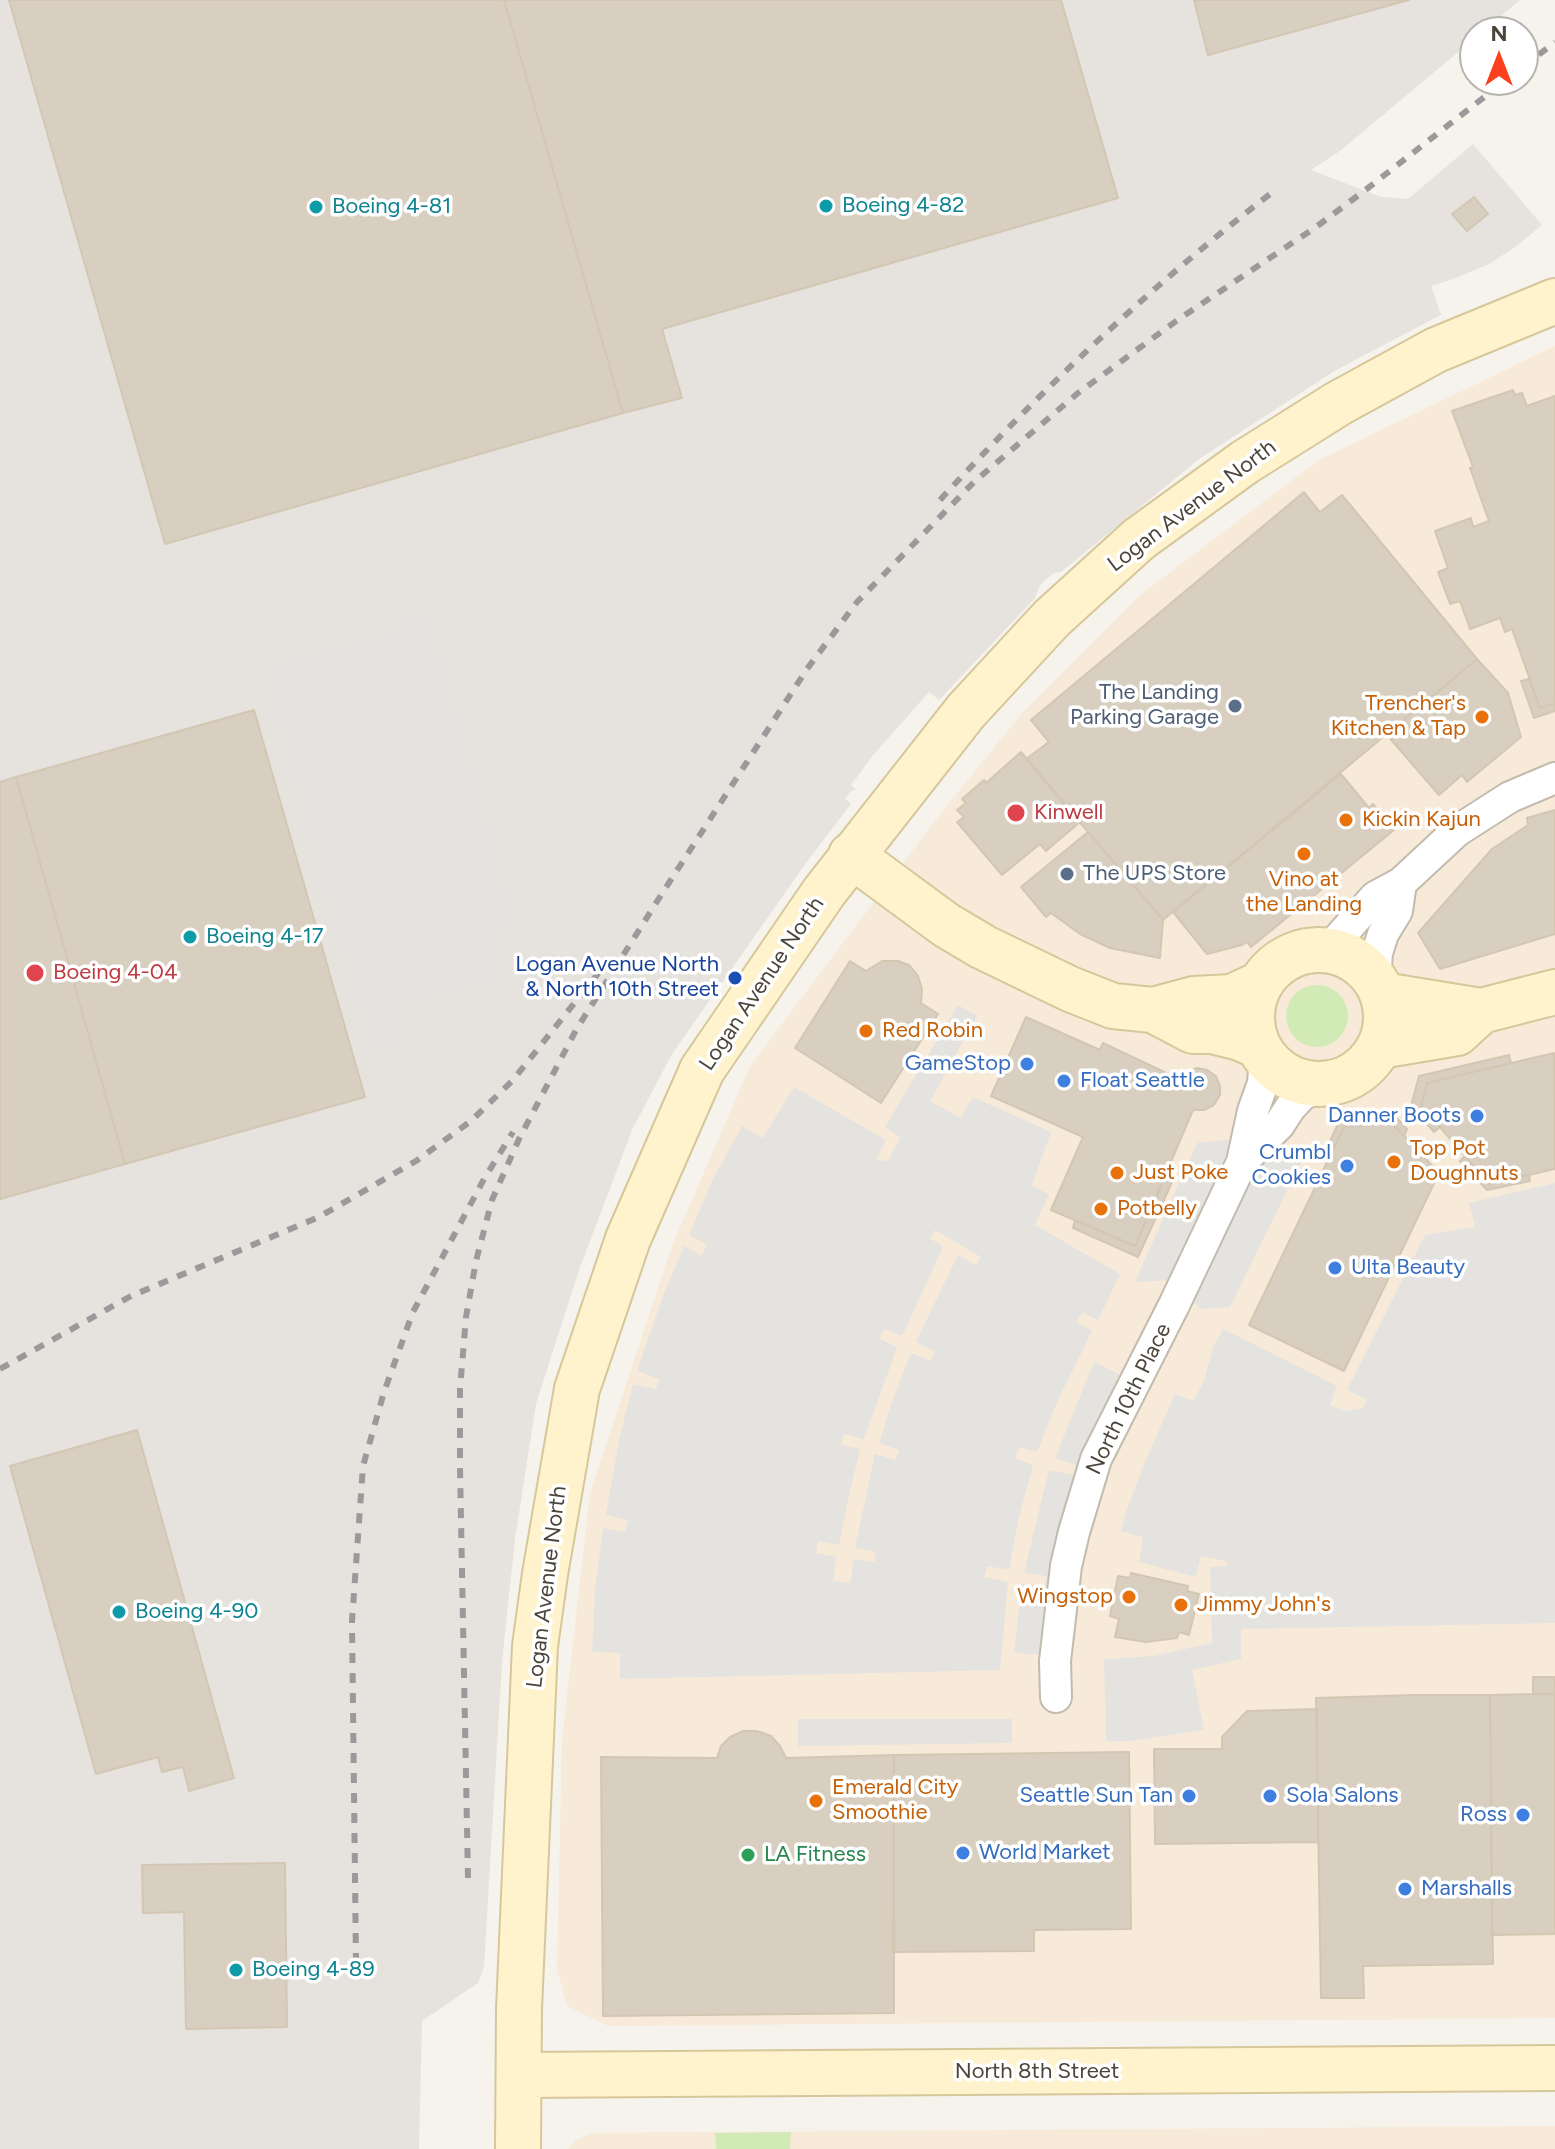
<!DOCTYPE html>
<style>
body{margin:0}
#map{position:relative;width:1555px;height:2149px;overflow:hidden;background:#f6f3ec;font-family:Figtree,sans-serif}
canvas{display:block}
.north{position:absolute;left:1459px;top:16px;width:80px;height:80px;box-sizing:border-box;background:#fff;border:2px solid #b7b4b0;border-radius:50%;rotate:0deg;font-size:22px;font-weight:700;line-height:32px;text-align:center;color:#4b4439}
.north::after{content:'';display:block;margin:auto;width:28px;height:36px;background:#fc3f1d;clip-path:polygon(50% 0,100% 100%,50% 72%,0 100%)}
</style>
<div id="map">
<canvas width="1555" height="2149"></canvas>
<div class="north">N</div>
</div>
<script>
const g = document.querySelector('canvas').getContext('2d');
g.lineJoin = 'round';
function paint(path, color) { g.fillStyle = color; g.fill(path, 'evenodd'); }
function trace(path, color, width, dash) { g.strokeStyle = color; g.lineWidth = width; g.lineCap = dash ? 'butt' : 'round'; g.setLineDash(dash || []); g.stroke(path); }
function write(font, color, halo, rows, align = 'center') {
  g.font = font + ' Figtree,sans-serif'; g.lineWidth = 7; g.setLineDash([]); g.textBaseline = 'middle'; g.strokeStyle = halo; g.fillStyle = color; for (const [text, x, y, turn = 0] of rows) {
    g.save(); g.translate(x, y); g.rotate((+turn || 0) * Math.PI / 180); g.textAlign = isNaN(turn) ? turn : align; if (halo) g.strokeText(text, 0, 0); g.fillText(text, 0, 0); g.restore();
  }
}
paint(new Path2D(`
 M 1555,346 L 1555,2018 L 608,2026 L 567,2006 L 557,1970 L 562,1739 L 590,1493 L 672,1246 L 750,1066 L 941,813 L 1023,712 L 1140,595 L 1319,460 Z
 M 1555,2126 L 1555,2149 L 568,2149 L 575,2141 L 591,2133 Z`), '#f7ead8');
paint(new Path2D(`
 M 0,0 L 1520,0 L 1482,32 L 1475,32 L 1475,38 L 1340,151 L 1311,170 L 1381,197 L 1408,199 L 1473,144 L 1542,225 L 1514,248 L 1489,264 L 1456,278 L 1431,286 L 1441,315 L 1336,370 L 1199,459 L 1061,572 L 1053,573 L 1040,585 L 1035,598 L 939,700 L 929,692 L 874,754 L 851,785 L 856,789 L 850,792 L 845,799 L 851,804 L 806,863 L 672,1054 L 633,1128 L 579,1270 L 536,1404 L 515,1539 L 502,1662 L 484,1967 L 478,1983 L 422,2021 L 419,2149 L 0,2149 Z`), '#e6e2dd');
paint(new Path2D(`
 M1286 1016a31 31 0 1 1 62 0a31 31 0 1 1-62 0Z
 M 791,2132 L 790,2149 L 716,2149 L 715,2133 Z`), '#d2eab5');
paint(new Path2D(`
 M 426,613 L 513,925 L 488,932 L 500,977 L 392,1007 L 401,1041 L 372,1049 L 265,668 L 403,630 L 400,620 Z
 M 958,1005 L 977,1016 L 930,1101 L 961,1118 L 973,1097 L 1051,1132 L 1032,1185 L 1049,1195 L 1035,1225 L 1120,1274 L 1098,1320 L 1082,1312 L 1076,1322 L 1092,1331 L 1058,1400 L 1037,1452 L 1019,1447 L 1015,1458 L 1033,1465 L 1019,1517 L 1009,1570 L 987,1566 L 984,1577 L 1008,1582 L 1000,1670 L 620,1679 L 620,1653 L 592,1652 L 595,1590 L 603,1528 L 625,1532 L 628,1520 L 606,1515 L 619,1440 L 633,1384 L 656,1389 L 659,1379 L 637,1371 L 663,1296 L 684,1246 L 702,1256 L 707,1245 L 689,1235 L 713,1179 L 742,1126 L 763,1138 L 794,1087 L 886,1140 L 876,1160 L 888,1161 L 900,1138 L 885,1127 ZM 935,1230 L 981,1257 L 976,1265 L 958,1255 L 916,1342 L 935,1352 L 931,1361 L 911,1353 L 893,1399 L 879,1443 L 899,1450 L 896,1460 L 875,1454 L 855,1548 L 876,1552 L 874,1562 L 854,1559 L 850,1583 L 833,1581 L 836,1557 L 816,1553 L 818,1541 L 839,1545 L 847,1504 L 860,1449 L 841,1445 L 844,1434 L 864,1439 L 897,1347 L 880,1339 L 884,1329 L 902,1336 L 943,1247 L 930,1238 Z
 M 1227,1140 L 1269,1161 L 1303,1158 L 1230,1307 L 1201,1309 L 1171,1280 L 1135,1282 L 1197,1143 Z
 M 1555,1183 L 1555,1623 L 1241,1629 L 1241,1659 L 1192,1670 L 1204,1730 L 1130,1741 L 1106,1741 L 1104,1659 L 1154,1656 L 1212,1643 L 1210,1567 L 1228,1566 L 1226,1561 L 1201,1556 L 1196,1577 L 1139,1562 L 1143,1537 L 1121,1531 L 1128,1506 L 1146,1460 L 1175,1394 L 1194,1401 L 1204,1380 L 1214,1345 L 1223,1329 L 1337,1386 L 1330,1405 L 1344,1411 L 1363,1408 L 1367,1400 L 1347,1390 L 1425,1235 L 1475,1227 L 1469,1203 Z
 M 1094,1362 L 1119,1374 L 1081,1472 L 1046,1655 L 1014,1653 L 1022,1584 L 1045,1587 L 1046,1576 L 1024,1573 L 1049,1470 L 1073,1475 L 1076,1465 L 1055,1458 Z
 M 798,1719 L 1012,1719 L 1012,1743 L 798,1746 Z`), '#e5e3e0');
const building = new Path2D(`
 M 9,0 L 504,0 L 623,413 L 165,544 Z
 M 504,0 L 1061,0 L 1118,198 L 662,329 L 682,398 L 623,413 Z
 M 1194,0 L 1409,0 L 1208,55 Z
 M 1474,197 L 1488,214 L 1467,231 L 1452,214 Z
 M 1513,390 L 1515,395 L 1522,393 L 1527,406 L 1555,396 L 1555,703 L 1540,708 L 1512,629 L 1505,632 L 1500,618 L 1470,629 L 1460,601 L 1450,604 L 1438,572 L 1448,568 L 1435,531 L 1471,518 L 1473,527 L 1489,521 L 1470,468 L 1473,467 L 1452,411 Z
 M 1304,492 L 1320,512 L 1342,495 L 1477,659 L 1163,920 L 1026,759 L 1049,742 L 1031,720 Z
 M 1477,659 L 1508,693 L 1521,737 L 1467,782 L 1462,775 L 1439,795 L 1387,735 Z
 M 1529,679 L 1540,708 L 1555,703 L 1555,711 L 1534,718 L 1521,681 Z
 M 254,710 L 365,1097 L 125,1164 L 16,777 Z
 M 1021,752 L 1080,822 L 1046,851 L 1040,844 L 1002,875 L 957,822 L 964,817 L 957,810 L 966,803 L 962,799 L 984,780 L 986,783 Z
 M 1341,774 L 1369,808 L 1373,804 L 1394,830 L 1251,947 L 1247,942 L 1242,945 L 1207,954 L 1173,912 Z
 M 16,777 L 125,1164 L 0,1199 L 0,782 Z
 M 1555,810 L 1555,934 L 1440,969 L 1418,933 L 1492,849 L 1528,825 L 1527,818 Z
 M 1088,832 L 1163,920 L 1160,958 L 1110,948 L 1080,934 L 1051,913 L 1046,917 L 1021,887 Z
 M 850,961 L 866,971 L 882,961 L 898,961 L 909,965 L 918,976 L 922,989 L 921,1003 L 938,1014 L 881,1103 L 795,1048 Z
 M 1026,1017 L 1100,1050 L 1103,1043 L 1181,1080 L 1187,1072 L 1197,1068 L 1207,1070 L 1216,1076 L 1220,1086 L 1220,1095 L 1214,1105 L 1204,1110 L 1193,1110 L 1135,1246 L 1051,1210 L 1083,1137 L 991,1096 Z
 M 1554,1053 L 1555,1169 L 1489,1184 L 1421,1105 L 1427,1083 Z
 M 1509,1055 L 1511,1063 L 1427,1083 L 1421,1105 L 1440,1127 L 1434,1132 L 1411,1106 L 1419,1076 Z
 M 1392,1113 L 1407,1129 L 1404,1136 L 1390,1121 L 1344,1127 L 1335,1146 L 1330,1141 L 1339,1122 Z
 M 1390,1121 L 1439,1173 L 1344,1371 L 1249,1325 L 1344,1127 Z
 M 1465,1156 L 1489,1184 L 1529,1175 L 1530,1181 L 1487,1190 L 1460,1161 Z
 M 1165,1178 L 1173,1180 L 1138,1257 L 1073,1228 L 1075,1220 L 1135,1246 Z
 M 137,1430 L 234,1778 L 189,1791 L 183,1767 L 162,1772 L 158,1757 L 96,1774 L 10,1466 Z
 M 1131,1573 L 1188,1586 L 1187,1591 L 1199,1594 L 1189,1635 L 1179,1632 L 1177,1638 L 1146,1642 L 1115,1637 L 1119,1619 L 1110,1616 L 1118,1576 L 1130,1578 Z
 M 1533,1677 L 1555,1677 L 1555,1694 L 1533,1694 Z
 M 1533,1694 L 1555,1694 L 1555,1934 L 1492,1935 L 1490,1695 Z
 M 1417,1695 L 1490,1695 L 1493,1964 L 1363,1966 L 1364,1998 L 1321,1998 L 1316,1698 Z
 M 1317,1709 L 1318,1842 L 1155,1844 L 1154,1749 L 1222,1749 L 1222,1737 L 1247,1711 Z
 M 743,1731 L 757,1731 L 771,1736 L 780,1746 L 786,1758 L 894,1755 L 894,2013 L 603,2016 L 601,1757 L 717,1758 L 721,1746 L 730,1737 Z
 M 1129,1752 L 1131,1929 L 1034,1930 L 1034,1951 L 893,1952 L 894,1755 Z
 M 285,1863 L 287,2027 L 186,2029 L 184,1912 L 143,1913 L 142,1865 Z`);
paint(building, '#d8cfc1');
trace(building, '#d3c7b4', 2);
const street = new Path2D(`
 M 1328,950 L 1375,897 L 1401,883 L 1457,831 L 1510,797 L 1555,778
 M 1375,979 L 1377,953 L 1383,934 L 1397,911 L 1401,883
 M 1242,1162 L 1279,1125 L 1290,1108 L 1302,1095 L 1325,1084
 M 1056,1697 L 1055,1661 L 1066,1566 L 1074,1532 L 1096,1459 L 1174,1305 L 1242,1162 L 1253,1111 L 1263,1083 L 1265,1056`);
const secondary = new Path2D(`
 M 851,855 L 946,925 L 983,947 L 1070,989 L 1113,1006 L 1153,1010 L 1194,999 L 1232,997 L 1260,984
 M1252 1017a67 67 0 1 1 134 0a67 67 0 1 1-134 0Z
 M 1383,995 L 1481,1011
 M 1153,1010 L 1193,1031 L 1212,1031 L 1240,1038 L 1258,1046
 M 1380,1046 L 1457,1033 L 1481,1011 L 1555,992
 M 519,2075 L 1555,2068
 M 518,2149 L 519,2009 L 535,1646 L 545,1574 L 577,1389 L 628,1239 L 702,1070 L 824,892 L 966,711 L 1052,618 L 1139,539 L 1245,462 L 1339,403 L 1436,350 L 1555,301`);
trace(street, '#c2bbae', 34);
trace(secondary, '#d6c79b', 48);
trace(street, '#fff', 30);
trace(secondary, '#fff3cd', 44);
trace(new Path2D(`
 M 1523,67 L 1555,42
 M 940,500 C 1043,388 1154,283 1274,191
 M 0,1369 L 131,1296 L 319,1217 L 416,1161 L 471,1121 L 513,1080 L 608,961
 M 468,1878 L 460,1468 L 460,1389 L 466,1317 L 476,1261 L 492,1200 L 519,1139 L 576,1030 L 663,892 L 807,669 L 857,602 L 974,482 L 1078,393 L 1179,319 L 1316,227 L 1368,188 L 1506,80
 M 356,1963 L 352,1621 L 363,1466 L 384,1392 L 413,1312 L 484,1179 L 513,1132`), '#9a9a9a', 6, [10, 10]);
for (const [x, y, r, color] of [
 [826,206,8,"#0f9aa8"],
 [316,207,8,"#0f9aa8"],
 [1235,706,8,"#5c6f8a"],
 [1482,717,8,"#e8710a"],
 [1016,813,10,"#e0444e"],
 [1346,820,8,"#e8710a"],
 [1304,854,8,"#e8710a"],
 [1067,874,8,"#5c6f8a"],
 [190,937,8,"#0f9aa8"],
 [35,973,10,"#e0444e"],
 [735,978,8,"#1a4fb4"],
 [866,1031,8,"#e8710a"],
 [1027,1064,8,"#3f7fe0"],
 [1064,1081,8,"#3f7fe0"],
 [1477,1116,8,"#3f7fe0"],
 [1394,1162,8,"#e8710a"],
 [1347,1166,8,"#3f7fe0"],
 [1117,1173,8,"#e8710a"],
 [1101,1209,8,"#e8710a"],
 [1335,1268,8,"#3f7fe0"],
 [1129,1597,8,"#e8710a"],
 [1181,1605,8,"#e8710a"],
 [119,1612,8,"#0f9aa8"],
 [1189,1796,8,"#3f7fe0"],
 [1270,1796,8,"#3f7fe0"],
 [816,1801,8,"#e8710a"],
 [1523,1815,8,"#3f7fe0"],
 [963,1853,8,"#3f7fe0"],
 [748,1855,8,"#2e9e5b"],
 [1405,1889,8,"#3f7fe0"],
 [236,1970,8,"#0f9aa8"]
]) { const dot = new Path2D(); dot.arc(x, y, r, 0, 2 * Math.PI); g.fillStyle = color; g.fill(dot); trace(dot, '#fff', 3); }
write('22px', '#0d838f', '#fff', [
 ["Boeing 4-82",842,206],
 ["Boeing 4-81",332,207],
 ["Boeing 4-17",206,937],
 ["Boeing 4-90",135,1612],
 ["Boeing 4-89",252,1970]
], 'left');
write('22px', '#4b4439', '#fff', [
 ["Logan Avenue North",1192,506,-37],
 ["Logan Avenue North",762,984,-56],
 ["North 10th Place",1129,1399,-64],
 ["Logan Avenue North",547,1587,-83],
 ["North 8th Street",1037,2072]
]);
write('22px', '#4e5e75', '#fff', [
 ["The Landing",1219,693],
 ["Parking Garage",1219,718],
 ["The UPS Store",1083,874,"left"]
], 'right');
write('22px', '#c56008', '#fff', [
 ["Trencher's",1466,704,"right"],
 ["Kitchen & Tap",1466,729,"right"],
 ["Kickin Kajun",1362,820],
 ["Vino at",1304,880,"center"],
 ["the Landing",1304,905,"center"],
 ["Red Robin",882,1031],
 ["Top Pot",1410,1149],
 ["Doughnuts",1410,1174],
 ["Just Poke",1133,1173],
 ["Potbelly",1117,1209],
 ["Wingstop",1113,1597,"right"],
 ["Jimmy John's",1197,1605],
 ["Emerald City",832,1788],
 ["Smoothie",832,1813]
], 'left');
write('22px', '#be3a42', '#fff', [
 ["Kinwell",1034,813],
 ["Boeing 4-04",53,973]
], 'left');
write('22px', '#164399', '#fff', [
 ["Logan Avenue North",719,965],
 ["& North 10th Street",719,990]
], 'right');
write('22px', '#366cbe', '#fff', [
 ["GameStop",1011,1064],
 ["Float Seattle",1080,1081,"left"],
 ["Danner Boots",1461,1116],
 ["Crumbl",1331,1153],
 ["Cookies",1331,1178],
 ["Ulta Beauty",1351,1268,"left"],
 ["Seattle Sun Tan",1173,1796],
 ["Sola Salons",1286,1796,"left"],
 ["Ross",1507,1815],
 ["World Market",979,1853,"left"],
 ["Marshalls",1421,1889,"left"]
], 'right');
write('22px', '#27864d', '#fff', [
 ["LA Fitness",764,1855]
], 'left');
</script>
